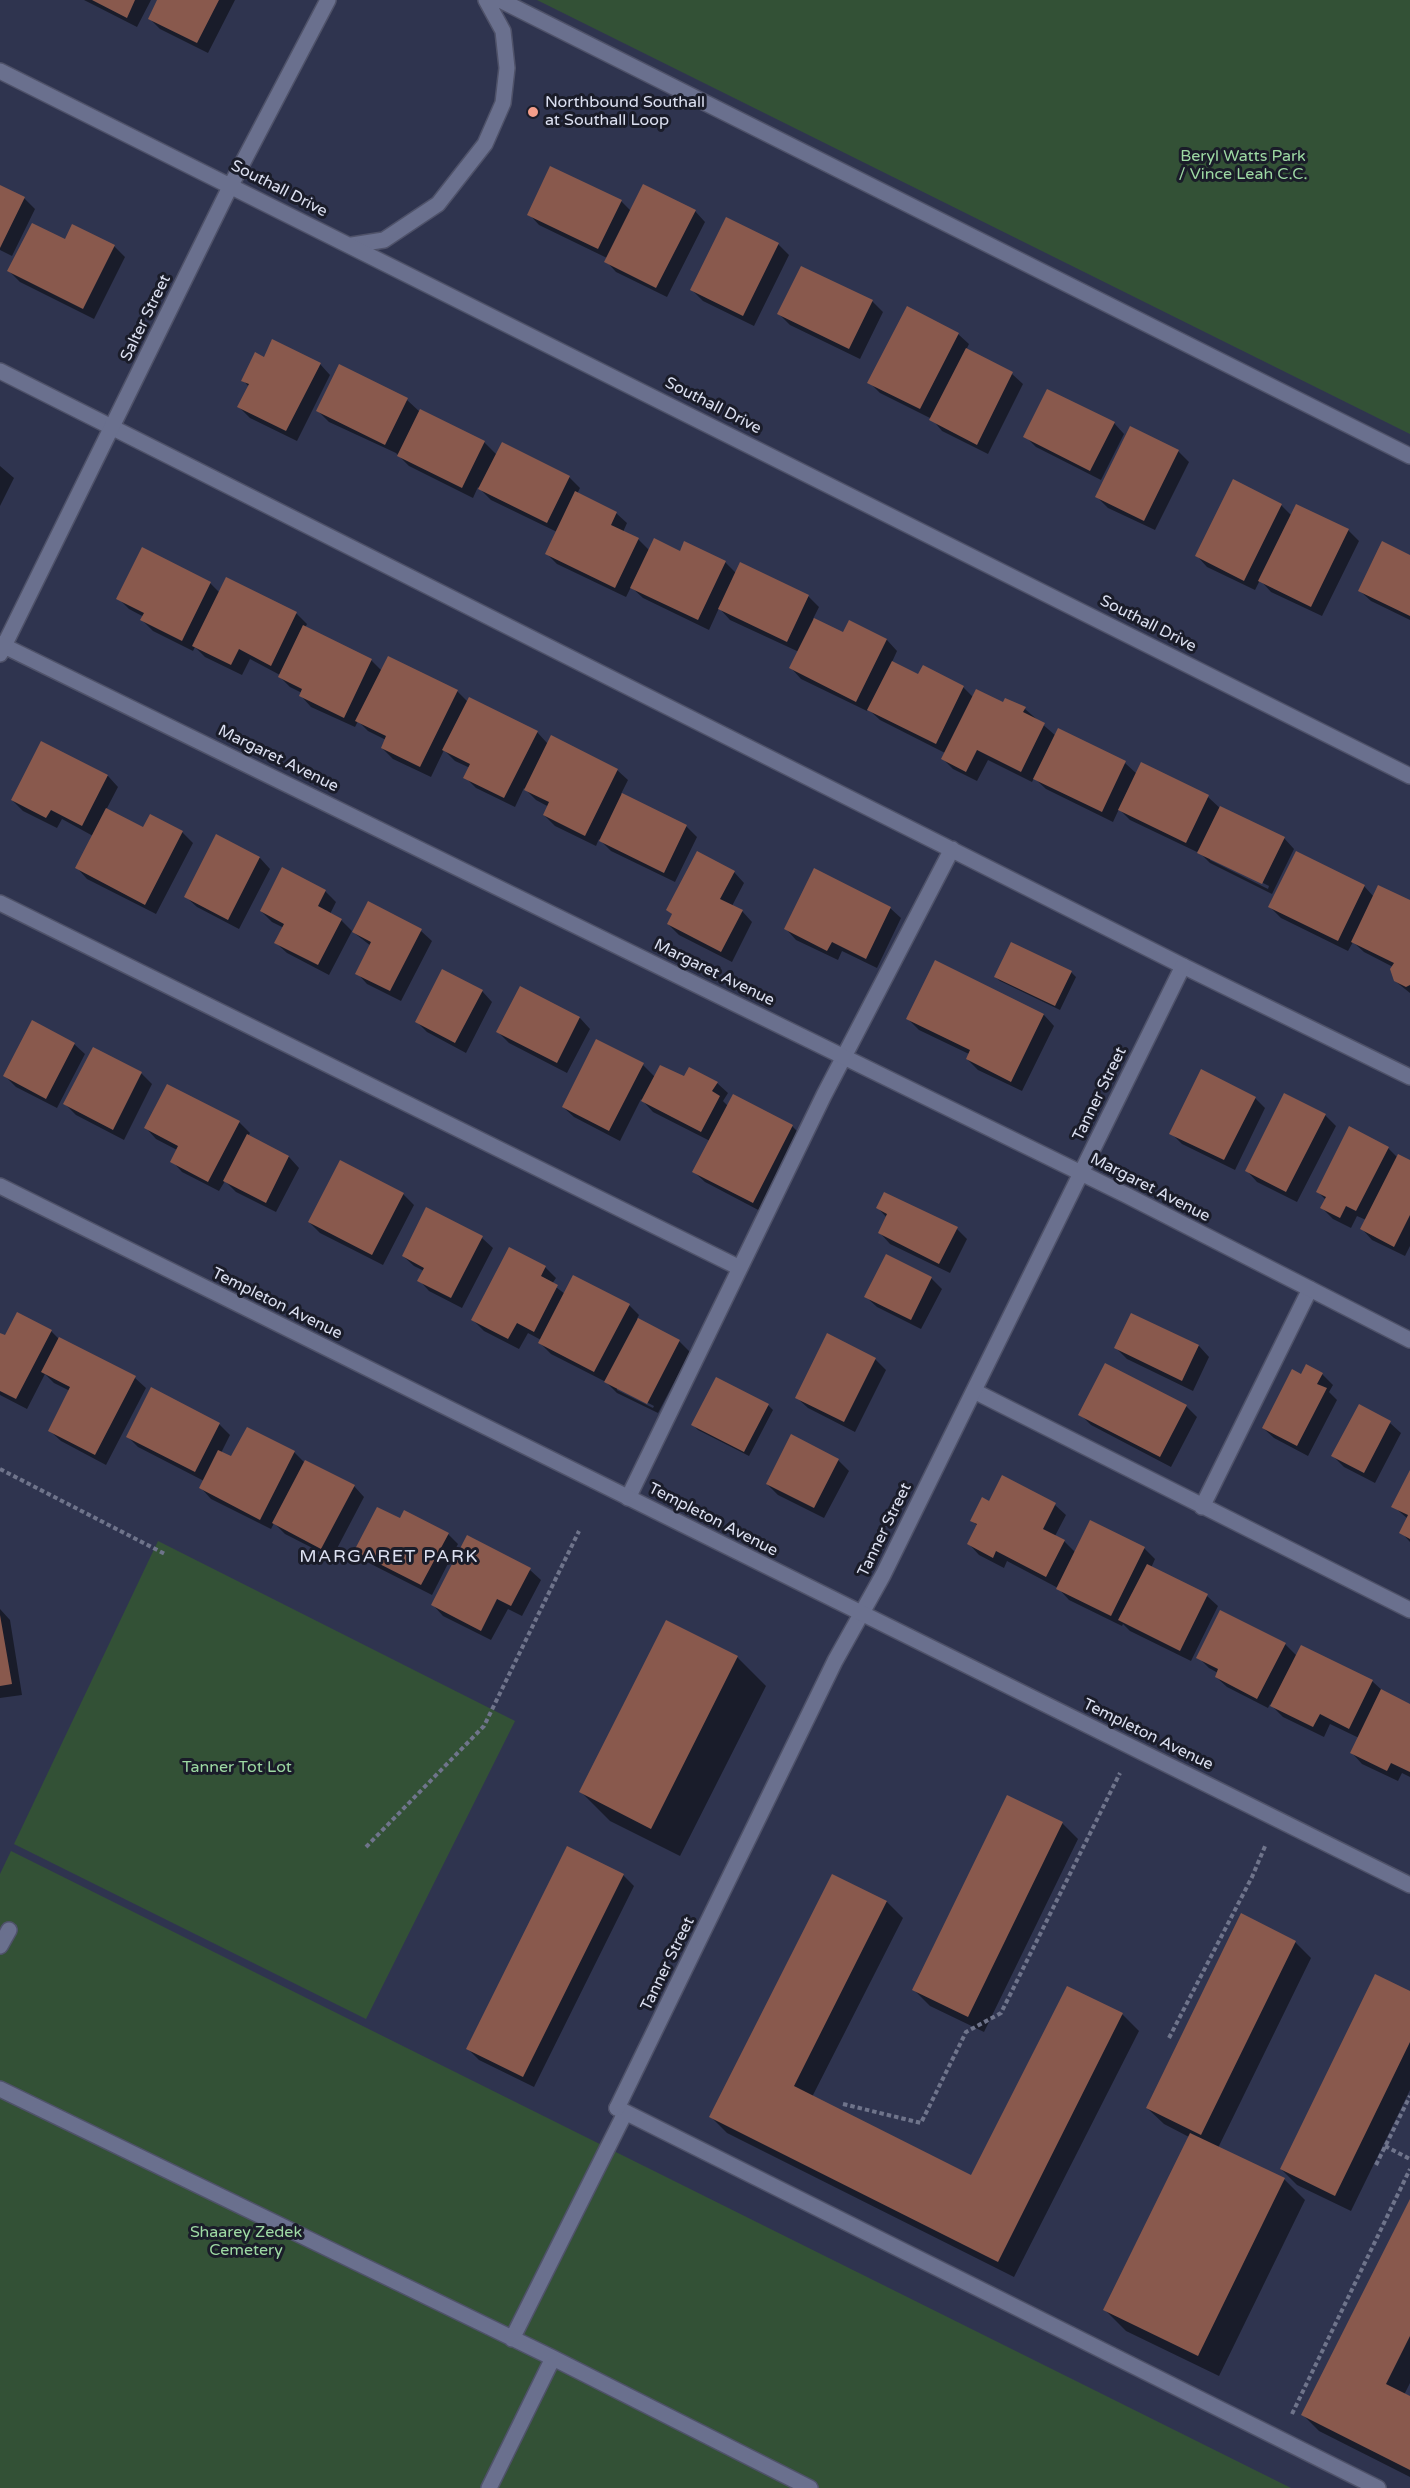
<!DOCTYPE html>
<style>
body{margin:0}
canvas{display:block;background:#2f344f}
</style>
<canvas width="1410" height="2488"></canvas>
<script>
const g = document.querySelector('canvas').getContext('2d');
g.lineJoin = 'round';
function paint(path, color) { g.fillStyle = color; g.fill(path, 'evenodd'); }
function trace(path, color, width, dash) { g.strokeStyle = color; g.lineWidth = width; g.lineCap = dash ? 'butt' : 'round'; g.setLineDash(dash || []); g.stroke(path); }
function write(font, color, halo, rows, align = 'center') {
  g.font = font + ' "Varela Round",sans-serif'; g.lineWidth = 6; g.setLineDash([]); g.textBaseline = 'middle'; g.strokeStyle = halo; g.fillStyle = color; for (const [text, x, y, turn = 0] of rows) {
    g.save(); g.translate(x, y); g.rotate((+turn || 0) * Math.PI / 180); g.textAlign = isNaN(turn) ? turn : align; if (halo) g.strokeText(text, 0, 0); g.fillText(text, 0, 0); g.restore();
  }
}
paint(new Path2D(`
 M 537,0 L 1410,0 L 1410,434 Z
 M 158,1541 L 515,1721 L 366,2019 L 14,1844 Z
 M 11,1851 L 1291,2488 L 0,2488 L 0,1874 Z`), '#335136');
paint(new Path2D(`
 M 84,0 L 151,0 L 137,27 Z
 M 159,0 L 235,0 L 208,53 L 160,29 L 150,19 Z
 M 0,186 L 24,198 L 35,209 L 12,256 L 0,250 Z
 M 621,201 L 631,211 L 695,211 L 705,222 L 667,297 L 616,272 L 606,261 L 607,258 L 539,225 L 529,214 Z
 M 65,241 L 114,246 L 125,257 L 94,319 L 20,282 L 9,271 Z
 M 778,244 L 789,255 L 754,326 L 703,301 L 692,290 Z
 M 872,301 L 883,312 L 860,359 L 790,325 L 779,314 Z
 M 958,334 L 969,344 L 966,350 L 1012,374 L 1023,384 L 988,454 L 942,431 L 932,419 L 880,393 L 869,382 Z
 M 265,359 L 320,364 L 330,375 L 297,441 L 250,418 L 239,407 L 249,387 L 243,380 Z
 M 407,400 L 420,412 L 484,442 L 497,455 L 569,477 L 580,488 L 577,494 L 616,513 L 627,523 L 623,532 L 638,539 L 650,551 L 680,553 L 725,562 L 736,573 L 808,596 L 819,607 L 813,619 L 844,634 L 849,622 L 887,640 L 897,651 L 892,662 L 919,676 L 963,687 L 973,697 L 1025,709 L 1056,736 L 1059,730 L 1125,763 L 1137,774 L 1208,797 L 1221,809 L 1284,838 L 1294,849 L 1272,894 L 1210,863 L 1198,851 L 1197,852 L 1130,820 L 1119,809 L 1113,822 L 1046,789 L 1034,778 L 1032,782 L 988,760 L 977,781 L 953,769 L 943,759 L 945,753 L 880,720 L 868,709 L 867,711 L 801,679 L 791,668 L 799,652 L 730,620 L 719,608 L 709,630 L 643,598 L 631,587 L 626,597 L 557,564 L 547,554 L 557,532 L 491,500 L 478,487 L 473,498 L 409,466 L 396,453 L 329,422 L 318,411 ZM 1210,857 L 1269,886 L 1268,889 L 1210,860 Z
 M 1114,423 L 1124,434 L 1101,480 L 1036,447 L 1025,436 Z
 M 1178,451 L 1189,462 L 1155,530 L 1108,508 L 1097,497 Z
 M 0,466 L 14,478 L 0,506 Z
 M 1281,505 L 1292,516 L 1348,530 L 1359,541 L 1322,616 L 1271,592 L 1260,580 L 1255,590 L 1207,567 L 1197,556 Z
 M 1410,557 L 1410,620 L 1371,601 L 1360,591 Z
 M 227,579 L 297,614 L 307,624 L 305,628 L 371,660 L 382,671 L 457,691 L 468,702 L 537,732 L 548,744 L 617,770 L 628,780 L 621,794 L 686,826 L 697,837 L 675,882 L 611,851 L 599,839 L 596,846 L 555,826 L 544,815 L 549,807 L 536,800 L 524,788 L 515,807 L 476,788 L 465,777 L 470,768 L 455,761 L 444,750 L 431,777 L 393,759 L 382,748 L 386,740 L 368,731 L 358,721 L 355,727 L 311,707 L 301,696 L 302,693 L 290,687 L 280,677 L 280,675 L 250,659 L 242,675 L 205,657 L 195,647 L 193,651 L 153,631 L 142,620 L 144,617 L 129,609 L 118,598 L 210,583 L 220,593 Z
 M 42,743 L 108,776 L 118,787 L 106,810 L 144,829 L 182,832 L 193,843 L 156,914 L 87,879 L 77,868 L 93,836 L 62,819 L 57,828 L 23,811 L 12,800 Z
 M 217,836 L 260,858 L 270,869 L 239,929 L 197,907 L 186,897 Z
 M 734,872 L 744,883 L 732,906 L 742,911 L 752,922 L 732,962 L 679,935 L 668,924 L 673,915 L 668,910 Z
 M 1364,886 L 1374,897 L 1410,902 L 1410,993 L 1395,981 L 1393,967 L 1364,952 L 1353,942 L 1348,951 L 1281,918 L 1270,907 Z
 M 325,891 L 336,902 L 330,914 L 341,920 L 352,931 L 329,975 L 287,953 L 276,943 L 284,928 L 272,922 L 261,911 Z
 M 890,908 L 901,918 L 877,968 L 842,951 L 838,960 L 796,940 L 786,929 Z
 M 421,931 L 432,941 L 401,1001 L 367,984 L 357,973 L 371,946 L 353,932 Z
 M 936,962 L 1044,1015 L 1054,1026 L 1022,1091 L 978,1070 L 967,1059 L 969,1054 L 919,1030 L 908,1019 Z
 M 1071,972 L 1076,977 L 1060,1010 L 1000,981 L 995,977 Z
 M 521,988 L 580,1018 L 590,1029 L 567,1073 L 509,1043 L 498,1032 Z
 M 482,991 L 492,1002 L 466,1053 L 427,1032 L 416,1021 Z
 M 74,1044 L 85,1054 L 57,1108 L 16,1087 L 5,1076 Z
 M 94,1049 L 142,1074 L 152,1084 L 124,1140 L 76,1115 L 65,1104 Z
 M 643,1065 L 655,1077 L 717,1083 L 728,1093 L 723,1101 L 728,1106 L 734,1096 L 792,1126 L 803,1137 L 764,1213 L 705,1182 L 694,1172 L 710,1141 L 653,1112 L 641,1099 L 620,1141 L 574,1117 L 563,1107 Z
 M 1255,1098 L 1265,1108 L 1235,1170 L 1182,1144 L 1171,1133 Z
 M 1325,1115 L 1336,1126 L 1297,1202 L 1257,1182 L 1247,1171 Z
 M 239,1122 L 250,1133 L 248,1136 L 289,1157 L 299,1168 L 276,1212 L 236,1192 L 225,1181 L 219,1191 L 182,1172 L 172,1161 L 177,1150 L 156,1139 L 146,1128 Z
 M 1388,1148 L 1398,1158 L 1410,1162 L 1410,1246 L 1405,1256 L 1372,1240 L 1362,1229 L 1366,1220 L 1357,1216 L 1351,1228 L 1333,1219 L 1322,1208 L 1326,1200 L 1318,1192 Z
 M 403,1194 L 414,1205 L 383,1265 L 320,1233 L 309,1222 Z
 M 878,1208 L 957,1229 L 967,1239 L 950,1273 L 890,1244 L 880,1233 L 887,1218 Z
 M 427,1209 L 482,1238 L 493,1248 L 462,1308 L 429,1291 L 419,1280 L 424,1271 L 414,1266 L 403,1256 Z
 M 545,1267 L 556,1278 L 552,1284 L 565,1294 L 629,1305 L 639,1315 L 637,1319 L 679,1341 L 690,1352 L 658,1413 L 617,1393 L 606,1382 L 551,1354 L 540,1343 L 541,1340 L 528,1333 L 519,1349 L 484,1331 L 473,1320 ZM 617,1387 L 654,1406 L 653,1408 L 617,1390 Z
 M 931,1278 L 942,1289 L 921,1329 L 877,1307 L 866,1297 Z
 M 1132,1315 L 1199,1346 L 1209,1357 L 1193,1391 L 1127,1359 L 1116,1348 Z
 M 51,1331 L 60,1340 L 135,1378 L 146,1388 L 106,1465 L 61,1441 L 50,1431 L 70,1391 L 54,1383 L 45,1374 L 27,1409 L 0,1395 L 0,1335 L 5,1337 Z
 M 875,1359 L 886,1370 L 855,1432 L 808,1408 L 797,1398 Z
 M 1322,1374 L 1333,1385 L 1329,1392 L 1337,1400 L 1308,1456 L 1274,1438 L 1263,1428 L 1302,1376 Z
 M 768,1405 L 773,1410 L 749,1456 L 698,1430 L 693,1425 Z
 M 1186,1406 L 1197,1417 L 1171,1467 L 1091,1425 L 1080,1414 Z
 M 1390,1423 L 1401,1433 L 1375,1483 L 1344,1467 L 1333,1456 Z
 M 219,1424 L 230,1435 L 221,1453 L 232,1458 L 247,1429 L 294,1452 L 305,1463 L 354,1486 L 364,1497 L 332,1558 L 285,1534 L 274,1523 L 271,1529 L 211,1499 L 201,1488 L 204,1481 L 138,1447 L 128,1437 Z
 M 838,1460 L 849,1471 L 824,1518 L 778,1495 L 767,1484 Z
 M 1410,1473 L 1410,1542 L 1401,1532 L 1408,1519 L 1393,1506 Z
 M 1002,1477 L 1055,1505 L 1066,1515 L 1055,1536 L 1064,1541 L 1076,1553 L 1144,1548 L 1155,1559 L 1151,1568 L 1207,1596 L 1218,1606 L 1191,1661 L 1130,1631 L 1123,1624 L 1122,1626 L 1069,1600 L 1058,1588 L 1007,1561 L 1004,1568 L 979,1555 L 969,1544 L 978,1526 L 972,1521 L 989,1503 Z
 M 401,1520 L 448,1534 L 458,1544 L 432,1595 L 367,1562 L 356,1551 Z
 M 530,1570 L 541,1580 L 522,1616 L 508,1609 L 491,1640 L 443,1616 L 433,1605 Z
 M 0,1609 L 10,1620 L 22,1695 L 0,1698 Z
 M 1285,1644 L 1297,1656 L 1372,1681 L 1384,1692 L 1410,1705 L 1410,1777 L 1402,1773 L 1398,1781 L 1362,1764 L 1352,1753 L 1359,1738 L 1330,1724 L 1324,1737 L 1283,1717 L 1270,1704 L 1268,1708 L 1227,1687 L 1216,1677 L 1218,1673 L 1209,1668 L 1198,1657 Z
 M 737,1657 L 766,1686 L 680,1856 L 610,1821 L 581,1792 Z
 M 1062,1823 L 1078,1839 L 984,2032 L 930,2006 L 914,1990 Z
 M 623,1875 L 634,1886 L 534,2087 L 479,2060 L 468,2049 Z
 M 833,1876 L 887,1902 L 903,1918 L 812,2097 L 972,2177 L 1068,1988 L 1123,2015 L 1139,2031 L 1014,2277 L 727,2133 L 711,2117 Z
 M 1295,1942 L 1311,1958 L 1218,2148 L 1284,2179 L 1305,2200 L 1219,2376 L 1126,2331 L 1105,2310 L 1189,2137 L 1164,2124 L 1147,2108 Z
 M 1410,1993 L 1410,2090 L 1351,2211 L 1297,2185 L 1281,2169 Z
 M 1410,2203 L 1410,2383 L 1404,2395 L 1410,2398 L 1410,2477 L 1319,2431 L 1303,2415 Z`), '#0007');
paint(new Path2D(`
 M 92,0 L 135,0 L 127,18 Z
 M 157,0 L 219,0 L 197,43 L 148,19 Z
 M 550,166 L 622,200 L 598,249 L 527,215 Z
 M 643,184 L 696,210 L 656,288 L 604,262 Z
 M 0,185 L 25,197 L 0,248 Z
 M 726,217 L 779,243 L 743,316 L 690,290 Z
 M 32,223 L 65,239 L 72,224 L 115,245 L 83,309 L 7,271 Z
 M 801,266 L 873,300 L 849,349 L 777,314 Z
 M 907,306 L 959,333 L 920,409 L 867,383 Z
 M 272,339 L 321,363 L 286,431 L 237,407 L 249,384 L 241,381 L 255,352 L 264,357 Z
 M 966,348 L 1013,372 L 977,445 L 929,420 Z
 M 339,364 L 408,398 L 385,445 L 316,411 Z
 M 1047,389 L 1115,422 L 1090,471 L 1023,437 Z
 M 420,409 L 485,441 L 462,488 L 397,456 Z
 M 1130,426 L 1179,450 L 1144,521 L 1095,497 Z
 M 502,442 L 570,476 L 547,523 L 478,489 Z
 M 1233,479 L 1282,504 L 1244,581 L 1195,556 Z
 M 575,491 L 617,512 L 611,525 L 639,538 L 615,588 L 545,554 Z
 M 1296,504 L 1349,529 L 1311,607 L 1258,581 Z
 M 654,538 L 680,551 L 684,541 L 726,561 L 698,620 L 630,588 Z
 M 1382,541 L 1410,555 L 1410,616 L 1358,591 Z
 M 142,547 L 211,582 L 182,641 L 140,620 L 144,613 L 116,599 Z
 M 740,562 L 809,595 L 787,642 L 718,609 Z
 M 226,577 L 297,612 L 271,666 L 239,649 L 231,665 L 192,646 Z
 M 814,618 L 843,632 L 849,620 L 887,639 L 856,702 L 789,668 Z
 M 303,625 L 372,659 L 344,718 L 299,696 L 302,689 L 278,677 Z
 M 388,656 L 458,690 L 420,767 L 381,748 L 386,736 L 355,721 Z
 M 892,661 L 918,674 L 923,665 L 964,686 L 936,744 L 867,710 Z
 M 976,689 L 1003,702 L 1005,698 L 1026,707 L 1023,712 L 1045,723 L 1021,772 L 977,750 L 966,772 L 941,759 Z
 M 469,697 L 538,731 L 504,798 L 463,778 L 470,764 L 442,750 Z
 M 1058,728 L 1126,761 L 1102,812 L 1033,779 Z
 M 551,735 L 618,769 L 585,836 L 543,815 L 549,802 L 524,790 Z
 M 41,741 L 108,775 L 82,826 L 51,810 L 46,818 L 11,800 Z
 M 1141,762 L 1209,795 L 1186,843 L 1118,810 Z
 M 622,793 L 687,825 L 664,873 L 599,841 Z
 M 1220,806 L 1285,837 L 1262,884 L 1197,853 Z
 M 106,808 L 143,827 L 150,814 L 183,831 L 145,905 L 75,868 Z
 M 216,834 L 260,857 L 228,920 L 184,897 Z
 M 697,851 L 735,871 L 720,899 L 743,910 L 721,952 L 667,924 L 672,914 L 666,910 Z
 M 1296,851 L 1365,885 L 1338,941 L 1268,907 Z
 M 282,867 L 326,890 L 318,906 L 342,919 L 318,965 L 274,943 L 284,924 L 260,911 Z
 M 814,868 L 891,907 L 866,959 L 832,942 L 827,951 L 784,929 Z
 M 1378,885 L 1410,900 L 1410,985 L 1406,987 L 1394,981 L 1390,969 L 1394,963 L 1351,942 Z
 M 368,901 L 422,929 L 390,991 L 355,974 L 371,942 L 352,932 Z
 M 1011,942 L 1072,971 L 1055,1006 L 994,977 Z
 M 935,960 L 1044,1014 L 1011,1082 L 966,1059 L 970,1050 L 906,1019 Z
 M 442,969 L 483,990 L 455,1043 L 415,1022 Z
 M 520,986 L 580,1017 L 557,1063 L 496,1032 Z
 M 32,1020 L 75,1043 L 46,1099 L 3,1076 Z
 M 596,1039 L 644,1063 L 609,1131 L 562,1107 Z
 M 93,1047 L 142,1072 L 113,1130 L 63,1104 Z
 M 660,1065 L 684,1076 L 689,1067 L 718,1082 L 712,1091 L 720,1096 L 701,1132 L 641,1101 Z
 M 1201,1069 L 1256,1097 L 1224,1160 L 1169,1134 Z
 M 167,1084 L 240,1121 L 208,1182 L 170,1162 L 178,1146 L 144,1128 Z
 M 1284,1093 L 1326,1114 L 1286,1192 L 1245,1171 Z
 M 733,1094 L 793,1125 L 753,1203 L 692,1172 Z
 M 1349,1126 L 1389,1147 L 1356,1211 L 1346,1206 L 1340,1218 L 1320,1208 L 1326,1197 L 1316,1192 Z
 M 247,1134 L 289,1156 L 266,1203 L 223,1181 Z
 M 1398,1154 L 1410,1160 L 1410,1215 L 1394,1247 L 1360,1229 Z
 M 340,1160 L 404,1193 L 372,1255 L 308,1222 Z
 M 884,1192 L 958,1227 L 939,1264 L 878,1233 L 887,1214 L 876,1208 Z
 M 426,1207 L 483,1236 L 451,1298 L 417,1281 L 424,1268 L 402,1256 Z
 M 509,1247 L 546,1266 L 541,1276 L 558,1285 L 534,1332 L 517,1323 L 508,1339 L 471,1320 Z
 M 886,1254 L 932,1277 L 911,1320 L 864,1297 Z
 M 573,1275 L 630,1304 L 594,1372 L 538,1343 Z
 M 17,1312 L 52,1330 L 16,1399 L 0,1391 L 0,1333 L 5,1335 Z
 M 1131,1313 L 1199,1345 L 1182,1381 L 1114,1348 Z
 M 638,1318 L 680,1340 L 647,1404 L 604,1382 Z
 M 827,1333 L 876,1358 L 844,1422 L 795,1398 Z
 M 59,1337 L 136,1376 L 95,1455 L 48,1431 L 70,1387 L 41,1372 Z
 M 1105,1363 L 1187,1405 L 1160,1457 L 1078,1415 Z
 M 1306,1364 L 1323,1373 L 1317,1384 L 1327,1388 L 1297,1446 L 1262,1428 L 1292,1369 L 1301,1374 Z
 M 716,1377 L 769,1404 L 744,1452 L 691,1425 Z
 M 151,1387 L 220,1423 L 195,1472 L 126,1437 Z
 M 1359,1404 L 1391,1421 L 1364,1473 L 1331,1456 Z
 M 247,1427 L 295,1451 L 260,1520 L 199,1488 L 218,1450 L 231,1456 Z
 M 791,1434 L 839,1459 L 814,1508 L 766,1484 Z
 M 305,1460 L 355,1485 L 321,1549 L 272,1523 Z
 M 1410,1470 L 1410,1539 L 1399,1533 L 1408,1515 L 1391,1507 Z
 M 1002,1475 L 1056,1503 L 1043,1529 L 1065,1540 L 1046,1577 L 996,1551 L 993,1558 L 967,1544 L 977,1524 L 970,1521 L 982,1497 L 989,1501 Z
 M 377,1507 L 400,1518 L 404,1510 L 449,1533 L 421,1585 L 354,1551 Z
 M 1090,1520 L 1145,1547 L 1111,1616 L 1056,1589 Z
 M 467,1535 L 531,1568 L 511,1606 L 497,1599 L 481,1631 L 431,1605 Z
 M 1147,1564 L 1208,1594 L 1180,1651 L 1118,1620 Z
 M 1220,1610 L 1286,1643 L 1257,1699 L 1215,1677 L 1218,1669 L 1196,1658 Z
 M 0,1615 L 12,1684 L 0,1686 Z
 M 666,1620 L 738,1656 L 651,1829 L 579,1792 Z
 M 1301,1645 L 1373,1680 L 1349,1729 L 1320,1714 L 1313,1727 L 1270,1706 Z
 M 1381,1689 L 1410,1704 L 1410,1772 L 1391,1763 L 1387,1771 L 1350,1753 Z
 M 1007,1795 L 1063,1822 L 968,2017 L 912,1990 Z
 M 567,1846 L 624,1874 L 523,2077 L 466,2049 Z
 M 832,1874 L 887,1901 L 794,2086 L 971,2175 L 1067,1986 L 1123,2013 L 998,2262 L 709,2117 Z
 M 1241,1913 L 1296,1941 L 1201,2135 L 1146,2108 Z
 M 1375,1974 L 1410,1991 L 1410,2042 L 1335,2196 L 1280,2169 Z
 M 1190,2133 L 1285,2178 L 1198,2356 L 1103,2310 Z
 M 1410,2199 L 1410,2336 L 1386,2384 L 1410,2396 L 1410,2470 L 1301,2415 Z`), '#89594d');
const lane = new Path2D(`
 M 500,0 L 1410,456
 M 352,245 L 384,240 L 438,204 L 485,144 L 503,103 L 507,68 L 503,31 L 486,0
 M 0,371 L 1183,966 L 1410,1077
 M 0,903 L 740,1268 L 628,1498
 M 740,1268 L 824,1095 L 952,849
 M 974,1391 L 1410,1610
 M 1202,1507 L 1310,1289
 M 0,1946 L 9,1930
 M 0,2089 L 553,2358 L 810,2488
 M 617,2108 L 1378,2488
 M 512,2339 L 625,2113
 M 489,2488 L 553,2358`);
const street = new Path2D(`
 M 0,71 L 1410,776
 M 0,644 L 1126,1195 L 1410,1340
 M 0,654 L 231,185 L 328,0
 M 617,2108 L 835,1661 L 883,1575 L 1183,966`);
const secondary = new Path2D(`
 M 0,1186 L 1410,1885`);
trace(lane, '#4f5269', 18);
trace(street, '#4f5269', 18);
trace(secondary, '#4f5269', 18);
trace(new Path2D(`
 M 0,1469 L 165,1554
 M 366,1847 L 484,1726 L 579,1531
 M 1169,2038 L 1252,1877 L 1266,1844
 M 843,2104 L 921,2123 L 966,2032 L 1001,2013 L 1120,1773
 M 1385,2146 L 1410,2159
 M 1376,2165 L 1410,2096
 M 1292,2414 L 1410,2169`), '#6f748b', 4, [4.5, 3]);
trace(lane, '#6a708e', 15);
trace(street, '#6a708e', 15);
trace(secondary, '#6a708e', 15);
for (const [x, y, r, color] of [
 [533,112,6,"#f49e8a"]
]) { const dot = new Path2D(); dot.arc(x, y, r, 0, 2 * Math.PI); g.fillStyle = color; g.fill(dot); trace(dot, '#1a1c29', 2); }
write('16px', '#dce0f1', '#1a1c29', [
 ["Northbound Southall",545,103],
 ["at Southall Loop",545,121]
], 'left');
write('16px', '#9dd9a3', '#1a1c29', [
 ["Beryl Watts Park",1243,157],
 ["/ Vince Leah C.C.",1243,175],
 ["Tanner Tot Lot",237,1768],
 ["Shaarey Zedek",246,2233],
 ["Cemetery",246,2251]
]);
write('16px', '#dce0f1', '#1a1c29', [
 ["Southall Drive",279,189,27],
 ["Salter Street",146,318,-64],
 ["Southall Drive",713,406,27],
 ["Southall Drive",1148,624,27],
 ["Margaret Avenue",278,759,26],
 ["Margaret Avenue",714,973,26],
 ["Tanner Street",1100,1094,-64],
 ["Margaret Avenue",1150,1188,27],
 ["Templeton Avenue",277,1304,26],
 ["Templeton Avenue",713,1520,27],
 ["Tanner Street",885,1530,-64],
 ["Templeton Avenue",1148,1735,26],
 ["Tanner Street",668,1964,-64]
]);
g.letterSpacing = '1.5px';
write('18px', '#dce0f1', '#1a1c29', [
 ["MARGARET PARK",389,1557]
]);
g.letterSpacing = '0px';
</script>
